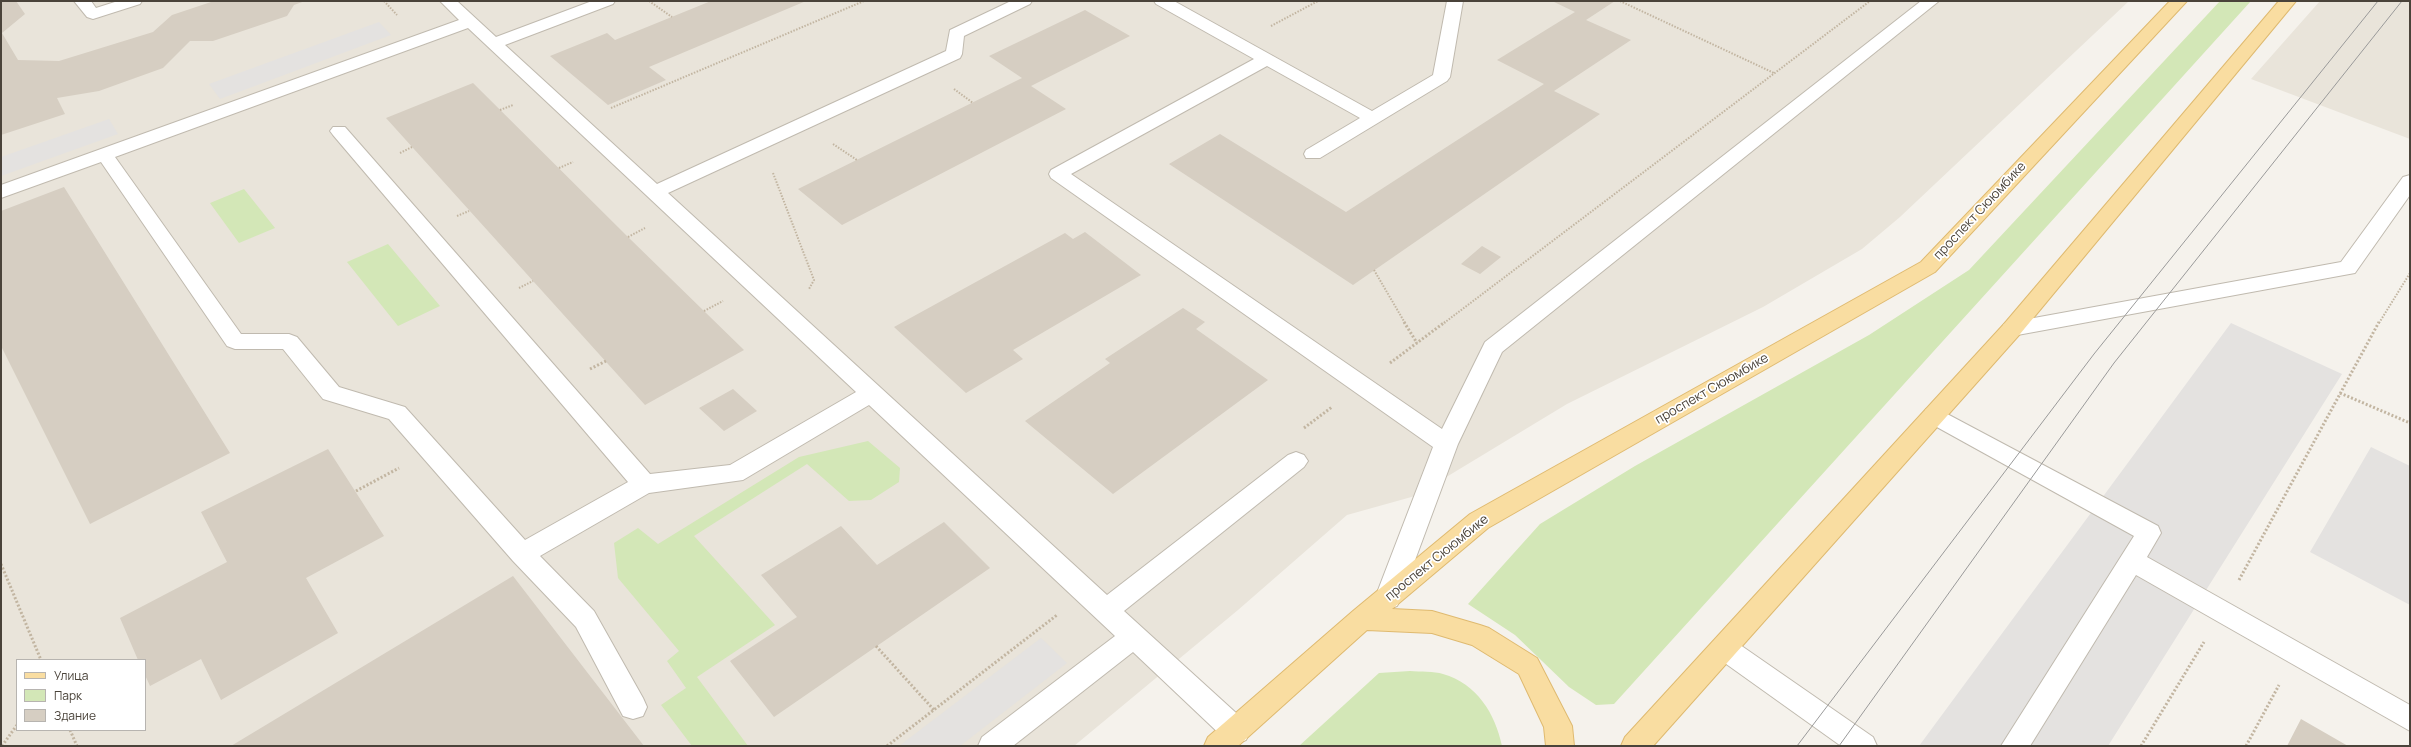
<!DOCTYPE html>
<meta charset="utf-8">
<style>
body{margin:0}
#map{position:relative;width:2411px;height:747px;overflow:hidden;background:#f5f2ec;font-family:Manrope,sans-serif}
canvas{display:block}
.frame{position:absolute;inset:0;border:2px solid #4a433a;pointer-events:none}
.legend{position:absolute;left:16px;top:659px;width:130px;height:72px;box-sizing:border-box;background:#fff;border:1px solid #b7b4b0;margin:0;padding:5px 7px;list-style:none;font-size:12px;color:#4a433a}
.legend li{display:flex;align-items:center;gap:8px;height:20px}
.legend b{width:20px;border:1px solid #b7b4b0}
</style>
<div id="map">
<canvas width="2411" height="747"></canvas>
<div class="frame"></div>
<ul class="legend">
<li><b style="height:5px;background:#f9dda1"></b>Улица</li>
<li><b style="height:11px;background:#d3e7b7"></b>Парк</li>
<li><b style="height:11px;background:#d6cec2"></b>Здание</li>
</ul>
</div>
<script>
const g = document.querySelector('canvas').getContext('2d');
g.lineJoin = 'round';
function paint(path, color) { g.fillStyle = color; g.fill(path, 'evenodd'); }
function trace(path, color, width, dash) { g.strokeStyle = color; g.lineWidth = width; g.lineCap = dash ? 'butt' : 'round'; g.setLineDash(dash || []); g.stroke(path); }
function write(font, color, halo, rows, align = 'center') {
  g.font = font + ' Manrope,sans-serif'; g.lineWidth = 3.5; g.setLineDash([]); g.textBaseline = 'middle'; g.strokeStyle = halo; g.fillStyle = color; for (const [text, x, y, turn = 0] of rows) {
    g.save(); g.translate(x, y); g.rotate((+turn || 0) * Math.PI / 180); g.textAlign = isNaN(turn) ? turn : align; if (halo) g.strokeText(text, 0, 0); g.fillText(text, 0, 0); g.restore();
  }
}
paint(new Path2D(`
 M 1,1 L 2129,1 L 1900,217 L 1862,249 L 1763,307 L 1567,404 L 1415,496 L 1347,515 L 1238,610 L 1074,746 L 1,746 ZM 17,660 L 145,660 L 145,730 L 17,730 Z
 M 2320,1 L 2410,1 L 2410,139 L 2251,79 Z`), '#e9e4da');
paint(new Path2D(`
 M 2220,1 L 2251,1 L 1614,704 L 1596,705 L 1569,687 L 1515,635 L 1468,604 L 1540,524 L 1635,466 L 1869,335 L 1969,270 Z
 M 244,189 L 275,228 L 239,243 L 210,203 Z
 M 388,244 L 440,306 L 398,326 L 347,262 Z
 M 868,441 L 900,468 L 899,482 L 871,500 L 849,501 L 807,464 L 694,536 L 775,625 L 697,677 L 748,746 L 692,746 L 661,705 L 686,688 L 667,661 L 679,651 L 618,578 L 614,543 L 638,528 L 658,544 L 799,457 Z
 M 1410,671 C 1420,672 1434,671 1443,674 C 1477,684 1495,713 1502,746 L 1299,746 L 1379,673 Z`), '#d3e7b7');
paint(new Path2D(`
 M 379,22 L 391,35 L 220,99 L 209,84 Z
 M 109,119 L 118,134 L 1,176 L 1,157 Z
 M 2231,323 L 2342,374 L 2108,746 L 1919,746 Z
 M 2371,447 L 2410,466 L 2410,605 L 2310,552 Z
 M 1041,638 L 1067,663 L 960,746 L 899,746 Z`), '#e4e2e0');
paint(new Path2D(`
 M 1,1 L 16,1 L 25,14 L 2,33 L 18,60 L 59,61 L 153,32 L 172,15 L 214,1 L 305,1 L 294,5 L 287,16 L 213,41 L 190,41 L 163,68 L 99,91 L 57,98 L 65,114 L 1,135 Z
 M 711,1 L 806,1 L 649,67 L 666,80 L 608,105 L 550,56 L 607,33 L 615,40 Z
 M 1552,1 L 1615,1 L 1586,20 L 1631,40 L 1554,91 L 1600,114 L 1353,285 L 1169,164 L 1220,134 L 1346,212 L 1544,84 L 1497,60 L 1575,12 Z
 M 1085,10 L 1130,36 L 1031,86 L 1066,109 L 842,225 L 798,189 L 1022,78 L 989,56 Z
 M 473,83 L 628,237 L 744,350 L 645,405 L 386,118 Z
 M 64,187 L 230,453 L 90,524 L 1,346 L 1,211 Z
 M 1085,232 L 1141,275 L 1013,350 L 1023,359 L 966,393 L 894,327 L 1065,233 L 1073,239 Z
 M 1482,246 L 1501,257 L 1480,274 L 1461,264 Z
 M 1183,308 L 1205,322 L 1196,329 L 1268,380 L 1113,494 L 1025,421 L 1110,363 L 1105,359 Z
 M 733,389 L 757,411 L 724,431 L 699,408 Z
 M 328,449 L 384,536 L 306,578 L 338,633 L 221,700 L 201,659 L 150,686 L 145,675 L 145,660 L 138,660 L 120,618 L 227,562 L 201,512 Z
 M 944,522 L 990,568 L 774,717 L 730,661 L 797,617 L 761,575 L 841,526 L 877,565 Z
 M 513,576 L 644,746 L 231,746 Z
 M 2301,719 L 2348,746 L 2287,746 Z`), '#d6cec2');
const minor = new Path2D(`
 M 74,1 L 91,1 L 96,8 L 118,1 L 142,1 L 140,4 L 93,19 L 87,17 Z
 M 440,1 L 457,1 L 496,37 L 592,1 L 615,1 L 613,4 L 505,45 L 657,184 L 946,51 L 950,30 L 1011,1 L 1032,1 L 1030,4 L 964,36 L 962,54 L 960,58 L 668,193 L 1107,595 L 1288,455 L 1296,452 L 1304,455 L 1308,461 L 1304,467 L 1124,611 L 1246,722 L 1250,731 L 1246,740 L 1236,744 L 1226,740 L 1133,652 L 1013,746 L 978,746 L 982,737 L 1115,636 L 869,405 L 743,480 L 649,493 L 540,556 L 594,611 L 643,698 L 647,707 L 643,716 L 633,719 L 623,716 L 576,627 L 513,561 L 389,419 L 323,399 L 283,349 L 235,349 L 227,346 L 101,162 L 1,198 L 1,185 L 459,20 ZM 468,28 L 856,392 L 730,465 L 650,474 L 345,127 L 333,127 L 330,131 L 333,135 L 628,482 L 525,540 L 405,407 L 339,387 L 297,337 L 289,334 L 241,334 L 115,157 Z
 M 1154,1 L 1174,1 L 1372,111 L 1433,75 L 1447,1 L 1463,1 L 1450,77 L 1447,81 L 1320,158 L 1306,158 L 1304,154 L 1306,150 L 1360,118 L 1267,66 L 1071,174 L 1442,429 L 1485,342 L 1921,1 L 1939,1 L 1502,352 L 1458,444 L 1401,598 L 1397,606 L 1388,609 L 1379,606 L 1375,598 L 1433,447 L 1051,178 L 1049,174 L 1051,170 L 1254,59 L 1156,4 Z
 M 2410,175 L 2410,195 L 2355,273 L 2012,336 L 2004,334 L 2001,329 L 2004,324 L 2012,322 L 2341,262 L 2403,177 Z
 M 1934,407 L 2158,526 L 2161,533 L 2147,557 L 2410,705 L 2410,731 L 2136,575 L 2030,746 L 2001,746 L 2134,536 L 1926,421 L 1923,415 L 1926,409 Z
 M 1724,637 L 1733,640 L 1873,737 L 1877,746 L 1841,746 L 1715,656 L 1711,648 L 1715,640 Z`);
const major = new Path2D(`
 M 2170,1 L 2187,1 L 1935,272 L 1488,528 L 1392,609 L 1432,611 L 1480,625 L 1489,628 L 1537,658 L 1572,726 L 1574,746 L 1546,746 L 1544,727 L 1519,674 L 1472,645 L 1432,633 L 1367,630 L 1238,746 L 1204,746 L 1208,737 L 1353,611 L 1470,514 L 1921,262 Z
 M 2279,1 L 2296,1 L 2020,334 L 1653,746 L 1621,746 L 1625,737 L 2004,324 Z`);
trace(minor, '#c0baaf', 2);
trace(major, '#dfba70', 2);
trace(new Path2D(`
 M 384,1 L 397,15
 M 649,1 L 672,17
 M 1620,1 L 1774,73
 M 1271,26 L 1318,1
 M 954,89 L 973,103
 M 611,108 L 864,1
 M 500,110 L 513,105
 M 833,144 L 857,160
 M 400,153 L 412,147
 M 559,168 L 573,162
 M 773,173 L 814,280 L 809,289
 M 457,216 L 469,211
 M 628,237 L 645,228
 M 1374,270 L 1405,323
 M 519,288 L 533,281
 M 704,311 L 723,301
 M 1444,323 L 1870,1
 M 2379,323 L 2410,273`), '#c2b5a1', 2, [1.5, 1.5]);
trace(new Path2D(`
 M 1404,322 L 1417,343
 M 1390,363 L 1445,322
 M 590,369 L 606,361
 M 2340,393 L 2410,423
 M 1304,428 L 1332,407
 M 356,491 L 399,468
 M 1,564 L 41,660
 M 2239,580 L 2379,322
 M 876,646 L 934,710
 M 70,730 L 77,746
 M 2,746 L 17,725
 M 887,746 L 1057,615
 M 2141,746 L 2204,642
 M 2246,746 L 2279,685`), '#c2b5a1', 3, [2, 2]);
paint(minor, '#fff');
paint(major, '#f9dda1');
trace(new Path2D(`
 M 1797,746 L 2094,354 L 2378,1
 M 1839,746 L 2114,363 L 2402,1`), '#9a9a9a', 1);
write('13px', '#4a433a', '#fff', [
 ["проспект Сююмбике",1980,211,-47],
 ["проспект Сююмбике",1712,389,-30],
 ["проспект Сююмбике",1437,558,-39]
]);
</script>
